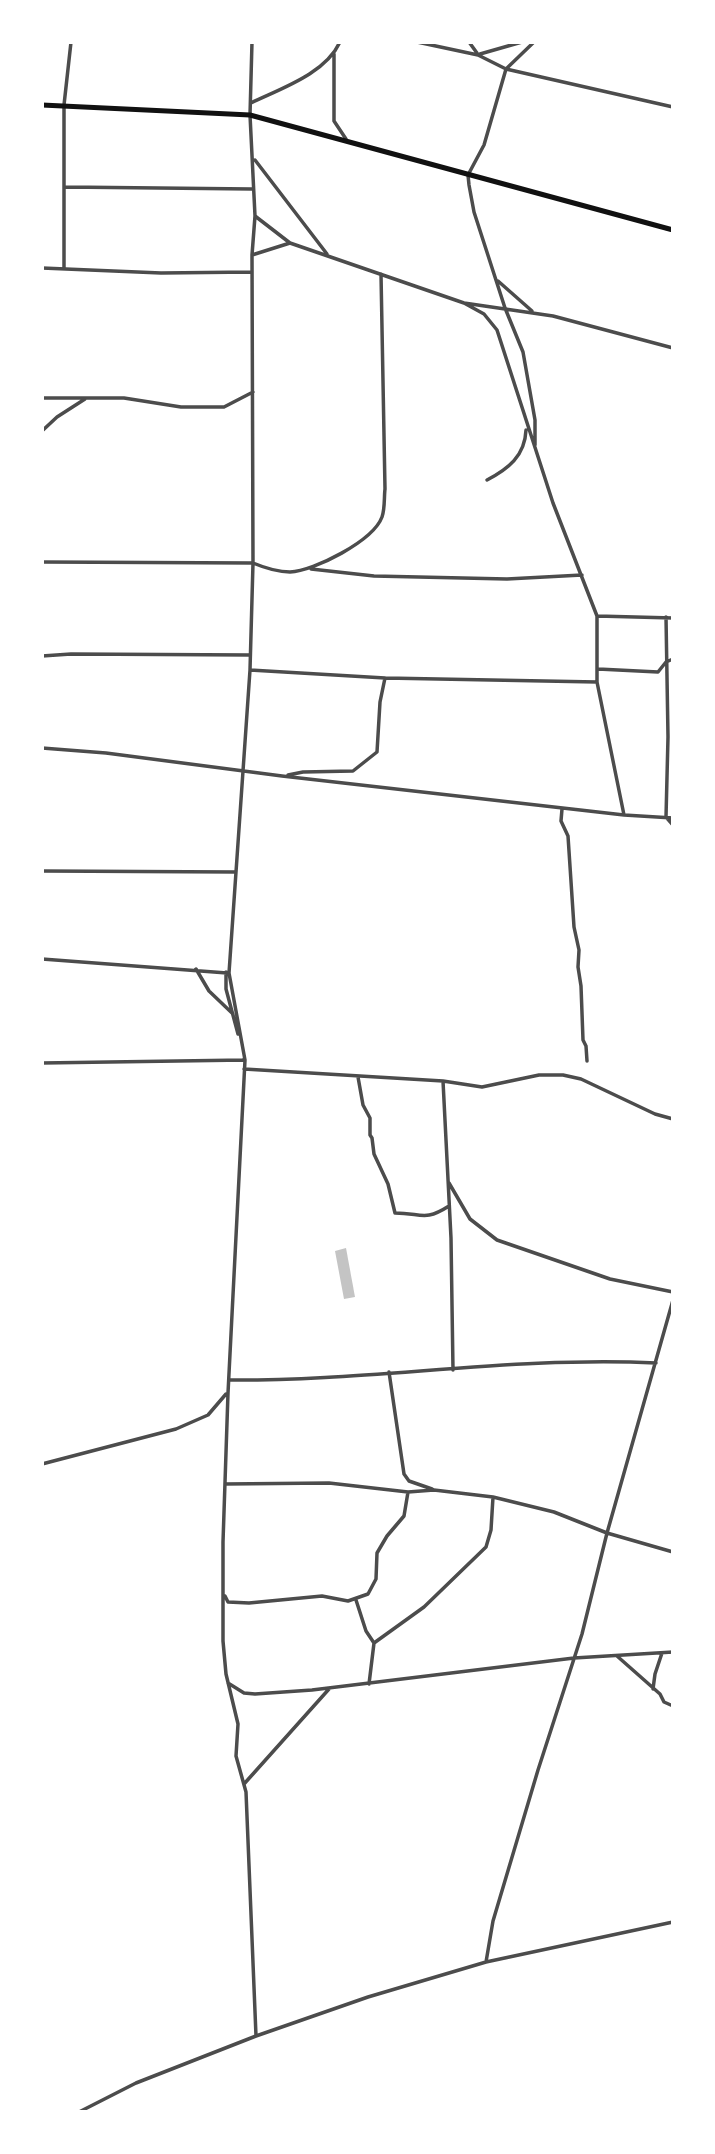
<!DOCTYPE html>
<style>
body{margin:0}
#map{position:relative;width:715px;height:2154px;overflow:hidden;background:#fff;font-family:"PT Sans",sans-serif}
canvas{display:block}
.frame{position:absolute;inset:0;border:44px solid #fff;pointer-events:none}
</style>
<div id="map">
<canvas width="715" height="2154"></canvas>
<div class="frame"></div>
</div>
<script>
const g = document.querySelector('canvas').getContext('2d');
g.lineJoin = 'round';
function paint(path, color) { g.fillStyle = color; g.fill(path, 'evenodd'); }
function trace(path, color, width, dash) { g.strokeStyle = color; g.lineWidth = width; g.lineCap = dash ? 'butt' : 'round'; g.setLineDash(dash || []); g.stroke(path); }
paint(new Path2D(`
 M 346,1248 L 355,1297 L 344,1299 L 335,1251 Z`), '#c4c4c4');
trace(new Path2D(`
 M 252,42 L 250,115 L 255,216 L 252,255 L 253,563 L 250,670 L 229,973 L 245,1060 L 228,1393 L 223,1542 L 223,1641 L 226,1674 L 238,1724 L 236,1756 L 246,1792 L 256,2036
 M 417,42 L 478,55 L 506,69 L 484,145 L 468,175 L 469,185 L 474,212 L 505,308 L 523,352 L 535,420 L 535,445
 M 469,42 L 477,53
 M 334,54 L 334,121 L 346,139
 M 480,54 L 522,42
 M 506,69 L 673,107
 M 506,69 L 534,42
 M 251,103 C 282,88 325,74 340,42
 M 255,160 L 327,254
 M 65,187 L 252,189
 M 255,216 L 290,243 L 464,303 L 553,316 L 673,348
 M 252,255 L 290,243
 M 42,268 L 161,273 L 252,272
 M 64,269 L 64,105 L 71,42
 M 498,281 L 532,311
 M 464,303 L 484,314 L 497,330 L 553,503 L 597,616 L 597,682 L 624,815
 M 42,398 L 124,398 L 181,407 L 224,407 L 253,392
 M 42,431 L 57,417 L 85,399
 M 487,480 C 508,469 525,456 526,430
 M 42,562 L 253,563 C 265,568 277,572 290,572 C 314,571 373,541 382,517 C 385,509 384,497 385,489 L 381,274
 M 311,569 L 374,576 L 507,579 L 582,575
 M 597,616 L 673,618
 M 666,617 L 668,737 L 666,817 L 673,825
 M 42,656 L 71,654 L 250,655
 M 598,669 L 658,672 L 666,662 L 673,659
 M 250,670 L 385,678 L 597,682
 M 42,748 L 106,753 L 282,776 L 624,815 L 673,818
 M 288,775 L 303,772 L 353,771 L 377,752 L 380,702 L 385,678
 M 562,809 L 561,821 L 568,836 L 574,927 L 579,950 L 578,967 L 581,986 L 583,1040 L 586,1046 L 587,1061
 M 42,871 L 236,872
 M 42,959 L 227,973
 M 196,969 L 209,991 L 232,1013
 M 226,972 L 226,989 L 238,1034
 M 42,1063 L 245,1060 L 244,1059
 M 244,1069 L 443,1081 L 482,1087 L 539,1075 L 563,1075 L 581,1079 L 655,1114 L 673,1119
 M 358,1077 L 363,1105 L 370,1118 L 370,1135 L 372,1138 L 374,1154 L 388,1184 L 395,1213 C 422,1213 424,1222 449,1206
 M 443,1081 L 451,1238 L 453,1370
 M 449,1183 L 470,1219 L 497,1240 L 610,1279 L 673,1292
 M 389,1372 L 404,1474 L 409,1481 L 432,1489
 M 229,1380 C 372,1381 513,1356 656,1363
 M 42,1464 L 176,1429 L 208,1415 L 226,1394
 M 225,1484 L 329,1483 L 408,1492 L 434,1490 L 493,1497 L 554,1512 L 607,1533 L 673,1552
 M 225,1596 L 228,1602 L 249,1603 L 322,1596 L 348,1601 L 368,1594 L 376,1579 L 377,1553 L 387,1536 L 404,1516 L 408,1492
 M 356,1600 L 366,1631 L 374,1643 L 369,1684
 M 374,1643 L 424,1607 L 486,1547 L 491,1530 L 493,1497
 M 617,1656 L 660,1694 L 664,1702 L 673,1706
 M 228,1683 L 244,1693 L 255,1694 L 312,1690 L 574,1658 L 673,1652
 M 653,1689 L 655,1674 L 662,1653
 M 244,1784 L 329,1689
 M 486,1962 L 493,1921 L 538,1770 L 582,1634 L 607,1533 L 673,1300
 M 79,2112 L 136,2083 L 256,2036 L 368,1997 L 486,1962 L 673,1922`), '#4c4c4c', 3.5);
trace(new Path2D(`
 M 42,105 L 250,115 L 673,230`), '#111', 5);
</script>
